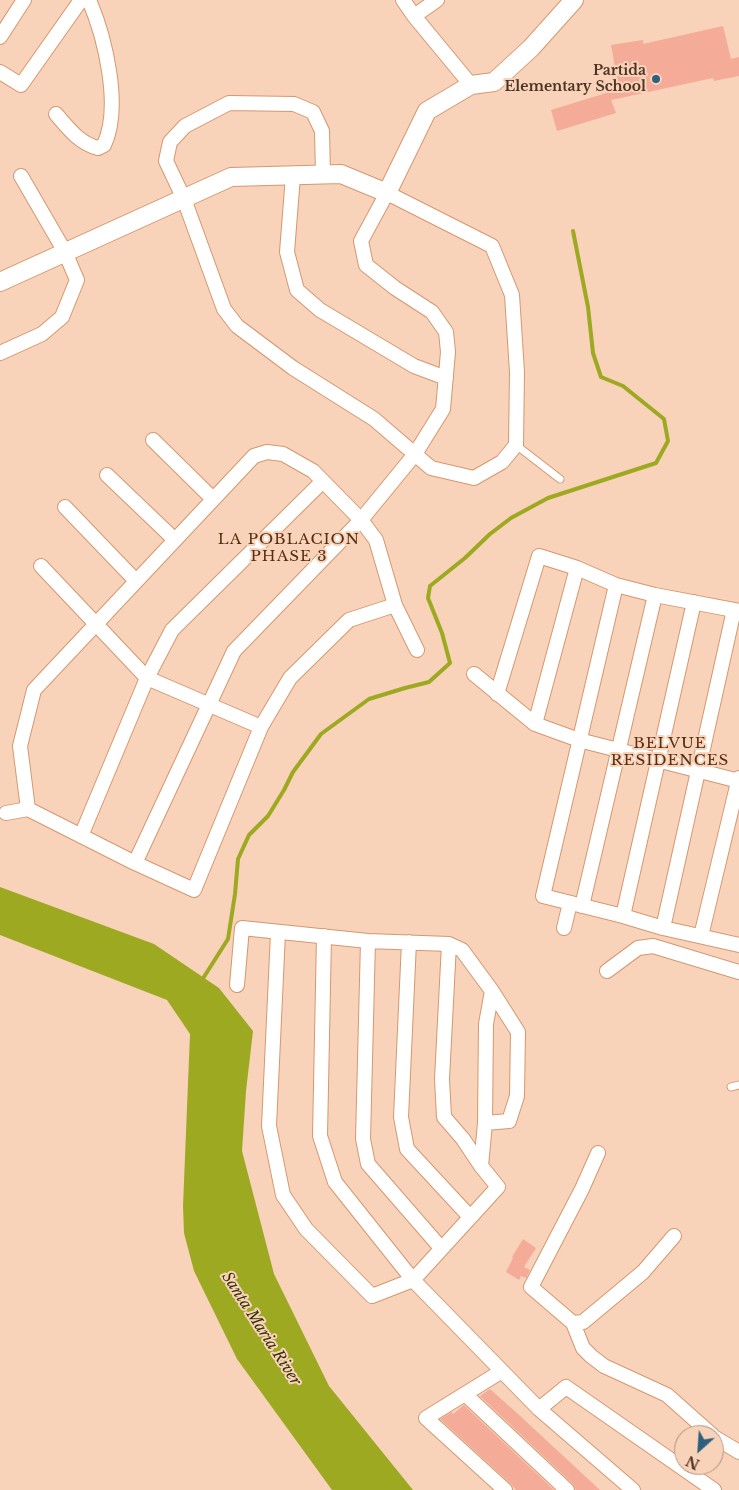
<!DOCTYPE html>
<style>
body{margin:0}
#map{position:relative;width:739px;height:1490px;overflow:hidden;background:#f9d2ba;font-family:"Libre Baskerville",serif}
canvas{display:block}
.north{position:absolute;left:674px;top:1425px;width:50px;height:50px;box-sizing:border-box;background:#f9d2ba;border:1px solid #b4937e;border-radius:50%;rotate:206deg;font-size:14px;font-weight:700;line-height:20px;text-align:center;color:#4d3423}
.north::after{content:'';display:block;margin:auto;width:18px;height:22px;background:#2c607d;clip-path:polygon(50% 0,100% 100%,50% 72%,0 100%)}
</style>
<div id="map">
<canvas width="739" height="1490"></canvas>
<div class="north">N</div>
</div>
<script>
const g = document.querySelector('canvas').getContext('2d');
g.lineJoin = 'round';
function paint(path, color) { g.fillStyle = color; g.fill(path, 'evenodd'); }
function trace(path, color, width, dash) { g.strokeStyle = color; g.lineWidth = width; g.lineCap = dash ? 'butt' : 'round'; g.setLineDash(dash || []); g.stroke(path); }
function write(font, color, halo, rows, align = 'center') {
  g.font = font + ' "Libre Baskerville",serif'; g.lineWidth = 4; g.setLineDash([]); g.textBaseline = 'middle'; g.strokeStyle = halo; g.fillStyle = color; for (const [text, x, y, turn = 0] of rows) {
    g.save(); g.translate(x, y); g.rotate((+turn || 0) * Math.PI / 180); g.textAlign = isNaN(turn) ? turn : align; if (halo) g.strokeText(text, 0, 0); g.fillText(text, 0, 0); g.restore();
  }
}
paint(new Path2D(`
 M 0,887 L 154,944 L 219,988 L 253,1031 L 246,1091 L 242,1151 L 274,1274 L 329,1386 L 413,1490 L 332,1490 L 237,1359 L 194,1271 L 184,1233 L 183,1206 L 190,1034 L 167,1000 L 0,935 Z`), '#9da921');
trace(new Path2D(`
 M 202,980 L 228,939 L 235,894 L 238,859 L 249,835 L 268,816 L 284,790 L 293,772 L 321,734 L 369,699 L 405,688 L 429,682 L 450,663 L 442,633 L 428,598 L 430,586 L 465,558 L 490,534 L 511,518 L 548,498 L 656,463 L 668,441 L 664,419 L 623,386 L 601,377 L 593,353 L 588,307 L 573,231`), '#9da921', 4);
paint(new Path2D(`
 M 723,26 L 731,59 L 739,57 L 739,76 L 714,81 L 713,78 L 611,100 L 616,113 L 557,131 L 551,110 L 619,89 L 611,45 L 643,40 L 643,44 Z
 M 523,1239 L 536,1248 L 524,1267 L 530,1270 L 526,1278 L 521,1276 L 519,1280 L 506,1272 L 513,1258 L 512,1257 Z
 M 490,1389 L 518,1414 L 600,1490 L 576,1490 L 573,1484 L 480,1396 Z
 M 464,1405 L 468,1409 L 554,1490 L 516,1490 L 511,1484 L 440,1419 L 452,1412 L 453,1414 Z`), '#f4ab98');
const service = new Path2D(`
 M 516,445 L 560,479
 M 731,1087 L 739,1085`);
const minor = new Path2D(`
 M 403,0 L 414,16 L 471,85
 M 414,16 L 437,0
 M 0,37 L 24,0
 M 0,72 L 21,85 L 81,0
 M 56,114 C 68,128 79,143 98,148 L 104,145 C 122,107 105,37 89,0
 M 293,176 L 287,252 L 297,290 L 320,310 L 414,366 L 446,378
 M 0,353 L 42,334 L 62,317 L 77,280 L 65,252 L 21,176
 M 153,440 L 213,499
 M 107,475 L 175,540
 M 65,507 L 136,581
 M 41,566 L 147,678 L 261,727
 M 616,585 L 543,896 L 623,916 L 663,928 L 739,945
 M 474,674 L 535,724 L 579,740 L 618,750 L 739,781
 M 497,694 L 539,556 L 577,568 L 616,585 L 655,595 L 739,611
 M 535,724 L 577,568
 M 28,809 L 20,746 L 34,690 L 254,456 L 267,452 L 283,454 L 313,471 L 361,520 L 376,540 L 395,605 L 417,650
 M 6,813 L 28,809 L 135,863 L 194,890 L 261,727 L 290,678 L 349,620 L 395,605
 M 81,836 L 147,678 L 172,630 L 323,481
 M 135,863 L 234,651 L 361,520 L 415,454 L 443,409 L 448,352 L 446,332 L 432,312 L 395,288 L 366,265 L 361,241 L 387,193 L 492,246 L 512,295 L 517,372 L 516,445 L 502,462 L 474,478 L 431,468 L 374,419 L 293,368 L 237,326 L 224,309 L 184,199 L 166,161 L 170,142 L 185,126 L 229,103 L 294,104 L 313,112 L 322,131 L 323,175
 M 582,906 L 655,595
 M 623,916 L 694,602
 M 564,928 L 570,903
 M 663,928 L 734,610
 M 278,933 L 269,1126 L 283,1195 L 306,1229 L 372,1296 L 413,1280 L 498,1187 L 481,1166 L 463,1139 L 444,1117 L 442,1079 L 449,944
 M 324,936 L 320,1136 L 335,1182 L 413,1280 L 539,1409 L 633,1490
 M 701,936 L 739,778
 M 368,941 L 363,1139 L 368,1164 L 441,1248
 M 409,942 L 401,1117 L 407,1149 L 470,1217
 M 607,971 L 638,948 L 653,946 L 739,972
 M 237,985 L 242,928 L 368,941 L 449,944 L 462,950 L 492,991 L 518,1032 L 517,1096 L 509,1121 L 485,1123
 M 598,1153 L 582,1189 L 531,1287 L 573,1323 L 583,1322 L 643,1272 L 674,1236
 M 481,1166 L 485,1123 L 486,1024 L 492,991
 M 573,1323 L 583,1348 L 591,1356 L 604,1366 L 667,1395 L 712,1435
 M 502,1371 L 426,1418 L 505,1490
 M 465,1394 L 567,1490
 M 539,1409 L 566,1387 L 714,1490
 M 714,1437 L 739,1452`);
const tertiary = new Path2D(`
 M 0,282 L 231,177 L 341,174 L 387,193 L 427,111 L 471,85 L 494,82 L 531,48 L 574,0`);
trace(service, '#d4986f', 9);
trace(minor, '#d4986f', 16);
trace(tertiary, '#d4986f', 20);
trace(service, '#fff', 7);
trace(minor, '#fff', 14);
trace(tertiary, '#fff', 18);
for (const [x, y, r, color] of [
 [656,79,5,"#2c607d"]
]) { const dot = new Path2D(); dot.arc(x, y, r, 0, 2 * Math.PI); g.fillStyle = color; g.fill(dot); trace(dot, '#f9d2ba', 2); }
write('bold 14px', '#4d3423', '#f9d2ba', [
 ["Partida",646,71],
 ["Elementary School",646,87]
], 'right');
g.letterSpacing = '1px';
write('15px', '#572f10', '#f9d2ba', [
 ["LA POBLACION",289,540],
 ["PHASE 3",289,557],
 ["BELVUE",670,744],
 ["RESIDENCES",670,761]
]);
g.letterSpacing = '0px';
write('italic 15px', '#2f3300', '#f9d2ba', [
 ["Santa Maria River",261,1329,57]
]);
</script>
